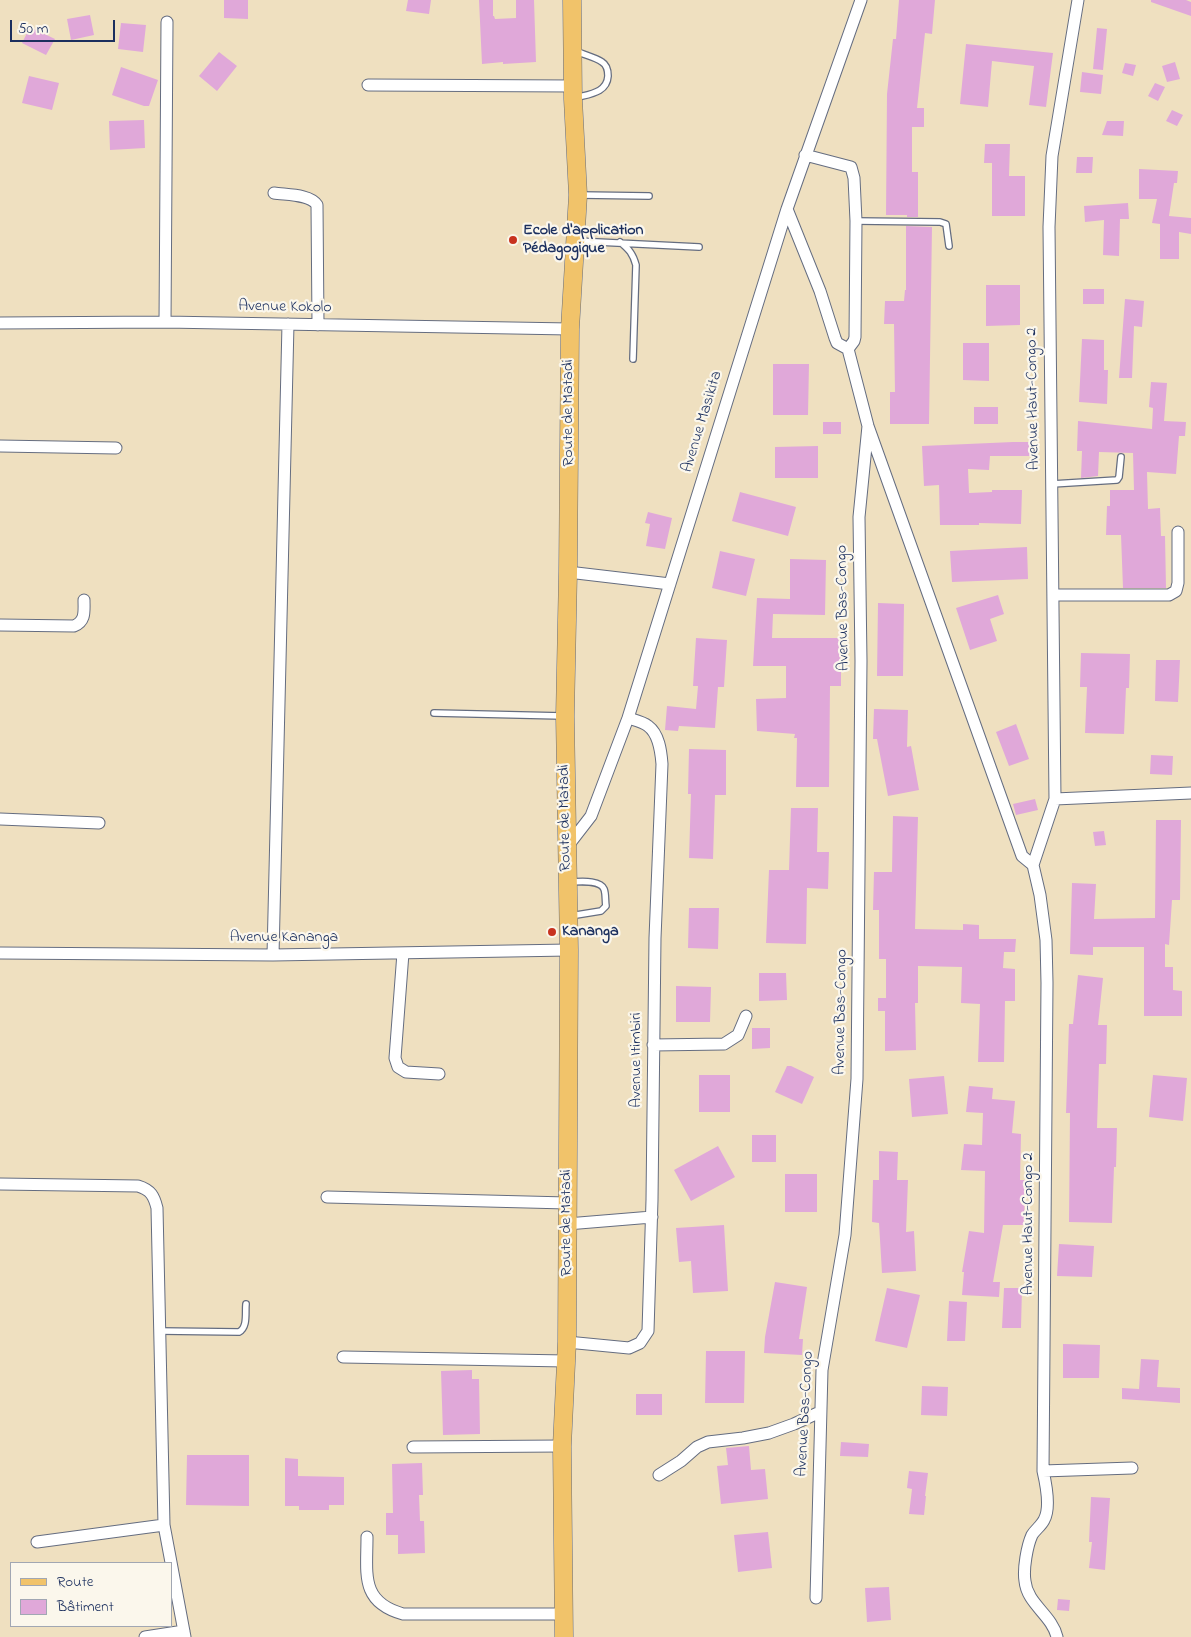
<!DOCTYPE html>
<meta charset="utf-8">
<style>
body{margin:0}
#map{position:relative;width:1191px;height:1637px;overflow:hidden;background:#efe0c0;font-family:"Indie Flower",sans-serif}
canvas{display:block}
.legend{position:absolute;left:10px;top:1562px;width:162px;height:65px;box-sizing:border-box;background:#fbf7ec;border:1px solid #a1a7b3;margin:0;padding:6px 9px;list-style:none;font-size:15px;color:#1b2f5e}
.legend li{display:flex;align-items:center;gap:10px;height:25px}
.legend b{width:25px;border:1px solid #a1a7b3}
.scale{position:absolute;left:10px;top:20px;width:105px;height:22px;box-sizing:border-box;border:2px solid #1b2f5e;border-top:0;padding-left:6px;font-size:15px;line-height:18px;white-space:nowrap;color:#1b2f5e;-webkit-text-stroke:4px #fbf7ec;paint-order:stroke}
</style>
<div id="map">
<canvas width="1191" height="1637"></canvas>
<ul class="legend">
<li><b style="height:6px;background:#f1c36a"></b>Route</li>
<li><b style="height:14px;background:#e0a8d9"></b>Bâtiment</li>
</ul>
<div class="scale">50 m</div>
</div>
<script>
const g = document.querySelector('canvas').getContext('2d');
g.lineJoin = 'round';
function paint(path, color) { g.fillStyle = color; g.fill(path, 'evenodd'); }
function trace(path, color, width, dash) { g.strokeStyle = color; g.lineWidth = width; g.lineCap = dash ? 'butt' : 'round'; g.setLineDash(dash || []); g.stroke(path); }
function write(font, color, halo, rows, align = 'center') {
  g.font = font + ' "Indie Flower",sans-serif'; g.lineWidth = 4.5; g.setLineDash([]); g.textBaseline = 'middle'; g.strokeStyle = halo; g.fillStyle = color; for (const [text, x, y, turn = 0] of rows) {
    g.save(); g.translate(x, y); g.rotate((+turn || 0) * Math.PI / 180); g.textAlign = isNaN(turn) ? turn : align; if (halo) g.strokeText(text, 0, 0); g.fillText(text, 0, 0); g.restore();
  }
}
paint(new Path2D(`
 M 224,0 L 248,0 L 248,19 L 224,18 Z
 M 408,0 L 431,0 L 429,14 L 406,11 Z
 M 479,0 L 493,0 L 493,16 L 494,16 L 495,19 L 516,18 L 516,0 L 534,0 L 536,62 L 503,64 L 503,62 L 482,64 Z
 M 899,0 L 935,0 L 932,34 L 925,33 L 917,108 L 924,108 L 924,127 L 912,127 L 912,172 L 918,172 L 918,217 L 907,217 L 907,215 L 886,215 L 887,94 L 893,39 L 896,39 Z
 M 1151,0 L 1186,0 L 1191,2 L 1191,16 L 1151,2 Z
 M 90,15 L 94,35 L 71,40 L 67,19 Z
 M 121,23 L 146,25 L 143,52 L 118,49 Z
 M 30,27 L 55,39 L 46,55 L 22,43 Z
 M 1097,28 L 1107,29 L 1103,70 L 1093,69 Z
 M 966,44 L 1053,53 L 1046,107 L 1029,105 L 1034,66 L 992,61 L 988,107 L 960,104 Z
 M 219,52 L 237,66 L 217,91 L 199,76 Z
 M 1175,62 L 1180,79 L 1167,82 L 1162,66 Z
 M 1125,63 L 1136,65 L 1133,76 L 1122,73 Z
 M 121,67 L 158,80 L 149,106 L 144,106 L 112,95 Z
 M 1082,72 L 1103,75 L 1101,94 L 1080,92 Z
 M 29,76 L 59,83 L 52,110 L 22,103 Z
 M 1155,83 L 1165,87 L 1158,101 L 1148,96 Z
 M 1172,110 L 1183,115 L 1177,126 L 1166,121 Z
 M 144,120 L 145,148 L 110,150 L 109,121 Z
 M 1107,121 L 1124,121 L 1123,136 L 1102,135 Z
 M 985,144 L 1010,144 L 1009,176 L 1025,176 L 1025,216 L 992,216 L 992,163 L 984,163 Z
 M 1077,157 L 1093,157 L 1092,173 L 1076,173 Z
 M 1139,169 L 1178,171 L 1177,183 L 1174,183 L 1169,216 L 1191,218 L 1191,234 L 1179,232 L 1179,259 L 1160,259 L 1160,224 L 1152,223 L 1157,199 L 1139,199 Z
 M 1128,203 L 1129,219 L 1120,219 L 1119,256 L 1103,255 L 1104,220 L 1085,222 L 1084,206 Z
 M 906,226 L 932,227 L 929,424 L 890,424 L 890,392 L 895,392 L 894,324 L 884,324 L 885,301 L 904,301 L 905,290 L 906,290 Z
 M 986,285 L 1020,285 L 1020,325 L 986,326 Z
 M 1083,289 L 1104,289 L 1104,304 L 1083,304 Z
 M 1125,299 L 1144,301 L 1142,327 L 1134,326 L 1132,378 L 1119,378 Z
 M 1082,339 L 1104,340 L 1104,370 L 1108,370 L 1107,404 L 1079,402 Z
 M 963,343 L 989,343 L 989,381 L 963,380 Z
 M 773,364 L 809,364 L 808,415 L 773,415 Z
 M 1151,382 L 1167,383 L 1164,421 L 1186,422 L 1185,436 L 1179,436 L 1176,474 L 1147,472 L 1148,509 L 1160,508 L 1161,536 L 1165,536 L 1166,588 L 1123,588 L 1121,535 L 1106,535 L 1107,506 L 1110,506 L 1110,490 L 1134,490 L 1133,453 L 1099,452 L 1098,476 L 1081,478 L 1082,451 L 1077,451 L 1078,421 L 1152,429 L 1153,408 L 1149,407 Z
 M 974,407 L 998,407 L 998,424 L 974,424 Z
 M 823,422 L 841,422 L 841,434 L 823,434 Z
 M 1013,442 L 1033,442 L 1033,456 L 990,456 L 989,470 L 968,469 L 969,493 L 992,492 L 992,490 L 1022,490 L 1021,524 L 979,523 L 979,525 L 940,525 L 939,485 L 924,486 L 922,446 Z
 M 818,446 L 818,478 L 775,478 L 775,447 Z
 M 740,492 L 796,507 L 788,536 L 732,521 Z
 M 648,512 L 672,518 L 665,549 L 646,546 L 650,524 L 645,523 Z
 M 1027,547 L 1028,579 L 952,582 L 950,551 Z
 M 720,551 L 755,559 L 746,596 L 712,588 Z
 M 790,559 L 826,560 L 825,615 L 773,614 L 772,638 L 841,638 L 841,686 L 830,686 L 829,787 L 796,787 L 797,738 L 794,738 L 795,734 L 757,731 L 756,699 L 786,698 L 786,666 L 753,666 L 757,598 L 790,599 Z
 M 998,595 L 1004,614 L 990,619 L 997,641 L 970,650 L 956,608 Z
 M 878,603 L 904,604 L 903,676 L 877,676 Z
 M 696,638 L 727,640 L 724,687 L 718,687 L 715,728 L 679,726 L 678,731 L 665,730 L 667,706 L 696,709 L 698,686 L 693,686 Z
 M 1081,653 L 1130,654 L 1129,688 L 1126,688 L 1124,734 L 1085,733 L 1087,687 L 1080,687 Z
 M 1156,660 L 1180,660 L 1178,702 L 1155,701 Z
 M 874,709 L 908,710 L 907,747 L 911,746 L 919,790 L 888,796 L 877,739 L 873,739 Z
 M 1016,724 L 1029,759 L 1009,766 L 996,732 Z
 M 689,749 L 726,750 L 726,795 L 715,795 L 713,859 L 689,858 L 691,794 L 688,794 Z
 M 1151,755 L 1173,756 L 1172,775 L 1150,774 Z
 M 1035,799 L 1038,810 L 1016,815 L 1013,804 Z
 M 791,808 L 818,808 L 817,852 L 829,852 L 828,889 L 807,888 L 806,944 L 766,943 L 769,870 L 789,870 Z
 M 893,816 L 918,817 L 915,929 L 963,930 L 963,924 L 979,925 L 979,939 L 1016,939 L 1015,952 L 1004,952 L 1003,968 L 1015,969 L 1015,1001 L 1005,1001 L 1004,1062 L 978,1062 L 980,1004 L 961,1003 L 962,967 L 918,966 L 918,1003 L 915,1003 L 916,1050 L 885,1051 L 885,1011 L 878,1011 L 878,998 L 886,998 L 886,959 L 879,959 L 879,910 L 873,910 L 874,872 L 892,872 Z
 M 1156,820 L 1181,820 L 1180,900 L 1172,900 L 1169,945 L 1165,944 L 1165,967 L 1173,967 L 1173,990 L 1182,991 L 1182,1016 L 1144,1016 L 1144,947 L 1093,947 L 1093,955 L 1070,954 L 1072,883 L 1096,884 L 1094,919 L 1155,918 Z
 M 1104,831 L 1106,845 L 1095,846 L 1093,832 Z
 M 689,908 L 719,908 L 718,949 L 688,948 Z
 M 759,973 L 786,973 L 787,1000 L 759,1001 Z
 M 1078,975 L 1103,978 L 1098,1025 L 1107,1025 L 1106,1064 L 1099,1064 L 1097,1128 L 1117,1128 L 1116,1167 L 1114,1167 L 1112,1223 L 1069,1222 L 1070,1113 L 1066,1113 L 1069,1024 L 1073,1024 Z
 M 676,986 L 711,987 L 710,1022 L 676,1022 Z
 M 752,1028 L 770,1028 L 770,1048 L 752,1049 Z
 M 787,1066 L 791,1066 L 814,1077 L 802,1104 L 775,1092 Z
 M 699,1075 L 730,1075 L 730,1112 L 699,1112 Z
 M 1153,1075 L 1187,1078 L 1183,1121 L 1149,1117 Z
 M 944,1076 L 948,1114 L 912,1117 L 909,1079 Z
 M 969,1086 L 993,1088 L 992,1099 L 1015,1101 L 1012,1133 L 1021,1134 L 1020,1180 L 1025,1180 L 1024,1225 L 1003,1225 L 993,1282 L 1000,1282 L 999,1297 L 962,1295 L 964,1272 L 962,1272 L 969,1231 L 984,1233 L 985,1171 L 961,1170 L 964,1144 L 982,1145 L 983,1113 L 966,1112 Z
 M 752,1135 L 776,1135 L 776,1162 L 752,1162 Z
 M 718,1146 L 735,1177 L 691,1201 L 674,1170 Z
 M 879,1151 L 898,1152 L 897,1180 L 908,1180 L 906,1232 L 914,1231 L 916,1271 L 882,1273 L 879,1223 L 872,1222 L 873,1180 L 879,1180 Z
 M 785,1174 L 817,1174 L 817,1212 L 785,1212 Z
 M 724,1225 L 728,1291 L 693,1293 L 691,1261 L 679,1262 L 676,1228 Z
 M 1059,1244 L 1094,1246 L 1092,1277 L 1057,1276 Z
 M 775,1282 L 807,1287 L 799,1339 L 803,1339 L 802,1355 L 764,1353 L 765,1337 Z
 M 887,1288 L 920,1295 L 907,1348 L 875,1341 Z
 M 1004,1288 L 1022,1288 L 1021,1328 L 1002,1328 Z
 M 949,1301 L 967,1302 L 965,1341 L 947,1341 Z
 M 1063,1344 L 1100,1345 L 1099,1378 L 1063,1378 Z
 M 706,1351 L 745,1351 L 744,1403 L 705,1403 Z
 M 1141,1359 L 1159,1360 L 1157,1387 L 1180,1388 L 1180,1403 L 1122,1399 L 1122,1388 L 1139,1389 Z
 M 472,1370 L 472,1379 L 479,1379 L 480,1434 L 443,1435 L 441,1371 Z
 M 922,1386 L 948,1387 L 947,1416 L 921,1415 Z
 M 636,1394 L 662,1394 L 662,1415 L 636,1415 Z
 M 841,1442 L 869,1444 L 868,1457 L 840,1456 Z
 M 749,1446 L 751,1470 L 765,1469 L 768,1499 L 721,1504 L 717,1466 L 728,1465 L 726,1448 Z
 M 187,1455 L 249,1455 L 249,1506 L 186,1505 Z
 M 285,1458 L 298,1459 L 298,1476 L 344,1477 L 344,1505 L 329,1505 L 329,1510 L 299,1510 L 299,1506 L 285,1506 Z
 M 422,1463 L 423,1495 L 419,1495 L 420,1521 L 424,1521 L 425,1553 L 398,1554 L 398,1535 L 386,1535 L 386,1513 L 393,1513 L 392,1464 Z
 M 909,1471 L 928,1473 L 925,1496 L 926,1496 L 924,1515 L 909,1514 L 912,1489 L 907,1488 Z
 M 1091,1497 L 1110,1498 L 1105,1570 L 1089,1568 L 1092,1542 L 1089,1542 Z
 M 768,1532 L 772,1568 L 738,1572 L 734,1535 Z
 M 889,1587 L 891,1620 L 867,1622 L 865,1588 Z
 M 1058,1599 L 1070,1600 L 1069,1611 L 1057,1610 Z`), '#e0a8d9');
const service = new Path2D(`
 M 575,98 C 589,94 607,93 608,76 C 608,70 607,65 602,62 C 595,57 584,55 576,51
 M 580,195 L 649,196
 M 856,221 L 940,222 L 946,224 L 949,246
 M 577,241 L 699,247
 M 620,242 C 629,249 633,254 636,265 L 633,359
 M 1052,484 L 1117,480 L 1119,477 L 1121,457
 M 434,713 L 563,716
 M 569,882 C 578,882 600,879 604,889 C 606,894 605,901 606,906 L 601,911 L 570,916
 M 160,1331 L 239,1332 C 248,1327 245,1313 246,1304`);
const minor = new Path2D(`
 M 368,85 L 573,86
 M 805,155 L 851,167 L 854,178 L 856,221 L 855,337 L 854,341 L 848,349
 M 274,193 C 286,195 310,194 317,205 L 318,325
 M 787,209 L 820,291 L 835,338 L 837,343 L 848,349 L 868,426 L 1022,856 L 1033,865
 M 165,322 L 167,22
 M 0,323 L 165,322 L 570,329
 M 0,446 L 116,448
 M 568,572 L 670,584
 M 1053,595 L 1169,595 L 1176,591 L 1178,583 L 1178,532
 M 0,625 L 74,626 C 86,621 84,611 84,600
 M 1055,799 L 1049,227 L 1052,156 L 1078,0
 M 0,819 L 99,823
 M 567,847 L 591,816 L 628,718 L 787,209 L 861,0
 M 0,953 L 273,955 L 569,950
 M 403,953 L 395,1058 L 398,1067 L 406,1072 L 439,1074
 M 273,955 L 288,324
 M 653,1045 L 724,1044 L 738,1035 L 746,1016
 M 0,1184 L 138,1186 C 151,1190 154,1196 157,1208 L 164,1525 L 185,1637
 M 327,1197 L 567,1203
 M 567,1224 L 652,1217
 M 567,1342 L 629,1348 L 640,1343 L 648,1331 L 652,1200 L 655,938 L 662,764 C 661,751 659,734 648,726 C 643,722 634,720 628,718
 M 343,1357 L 566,1361
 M 413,1447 L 562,1446
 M 1043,1471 L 1132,1468
 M 659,1475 L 681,1461 L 697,1447 L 708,1442 L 743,1438 L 769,1433 L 794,1424 L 820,1412
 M 367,1537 C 367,1574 360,1602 403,1614 L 564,1614
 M 37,1542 L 164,1525
 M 816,1598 L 822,1370 L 845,1235 L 857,1079 L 861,661 L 859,517 L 868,426
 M 145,1637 L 184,1631
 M 1057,1637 C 1052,1615 1027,1604 1025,1581 C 1023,1569 1027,1546 1032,1535 C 1035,1530 1041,1526 1044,1520 C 1051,1508 1046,1484 1043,1471 L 1047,983 L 1046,940 L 1040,895 L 1033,865 L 1055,799 L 1191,793`);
const primary = new Path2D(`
 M 564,1637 L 562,1446 L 567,1342 L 569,950 L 565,716 L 568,572 L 570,329 L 578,195 L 573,99 L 572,0`);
trace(service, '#656d80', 8);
trace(minor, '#656d80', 13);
trace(primary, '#656d80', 19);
trace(service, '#fff', 5.5);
trace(minor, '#fff', 11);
trace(primary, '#f1c36a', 18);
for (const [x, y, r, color] of [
 [513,240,5,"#c8321e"],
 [552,932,5,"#c8321e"]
]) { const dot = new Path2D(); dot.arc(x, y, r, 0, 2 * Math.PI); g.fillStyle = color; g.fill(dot); trace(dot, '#fbf7ec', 2); }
write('bold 16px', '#1b2f5e', '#fbf7ec', [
 ["Ecole d'application",523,231],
 ["Pédagogique",523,249],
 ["Kananga",562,932]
], 'left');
write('16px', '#1b2f5e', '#fbf7ec', [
 ["Avenue Kokolo",285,308,1],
 ["Avenue Haut-Congo 2",1034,399,-91],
 ["Route de Matadi",569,413,-90],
 ["Avenue Masikita",703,422,-73],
 ["Avenue Bas-Congo",844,608,-91],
 ["Route de Matadi",566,818,-91],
 ["Avenue Kananga",284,938],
 ["Avenue Bas-Congo",842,1012,-89],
 ["Avenue Itimbiri",637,1060,-90],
 ["Route de Matadi",567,1223,-90],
 ["Avenue Haut-Congo 2",1029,1224,-90],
 ["Avenue Bas-Congo",806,1414,-87]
]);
</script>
